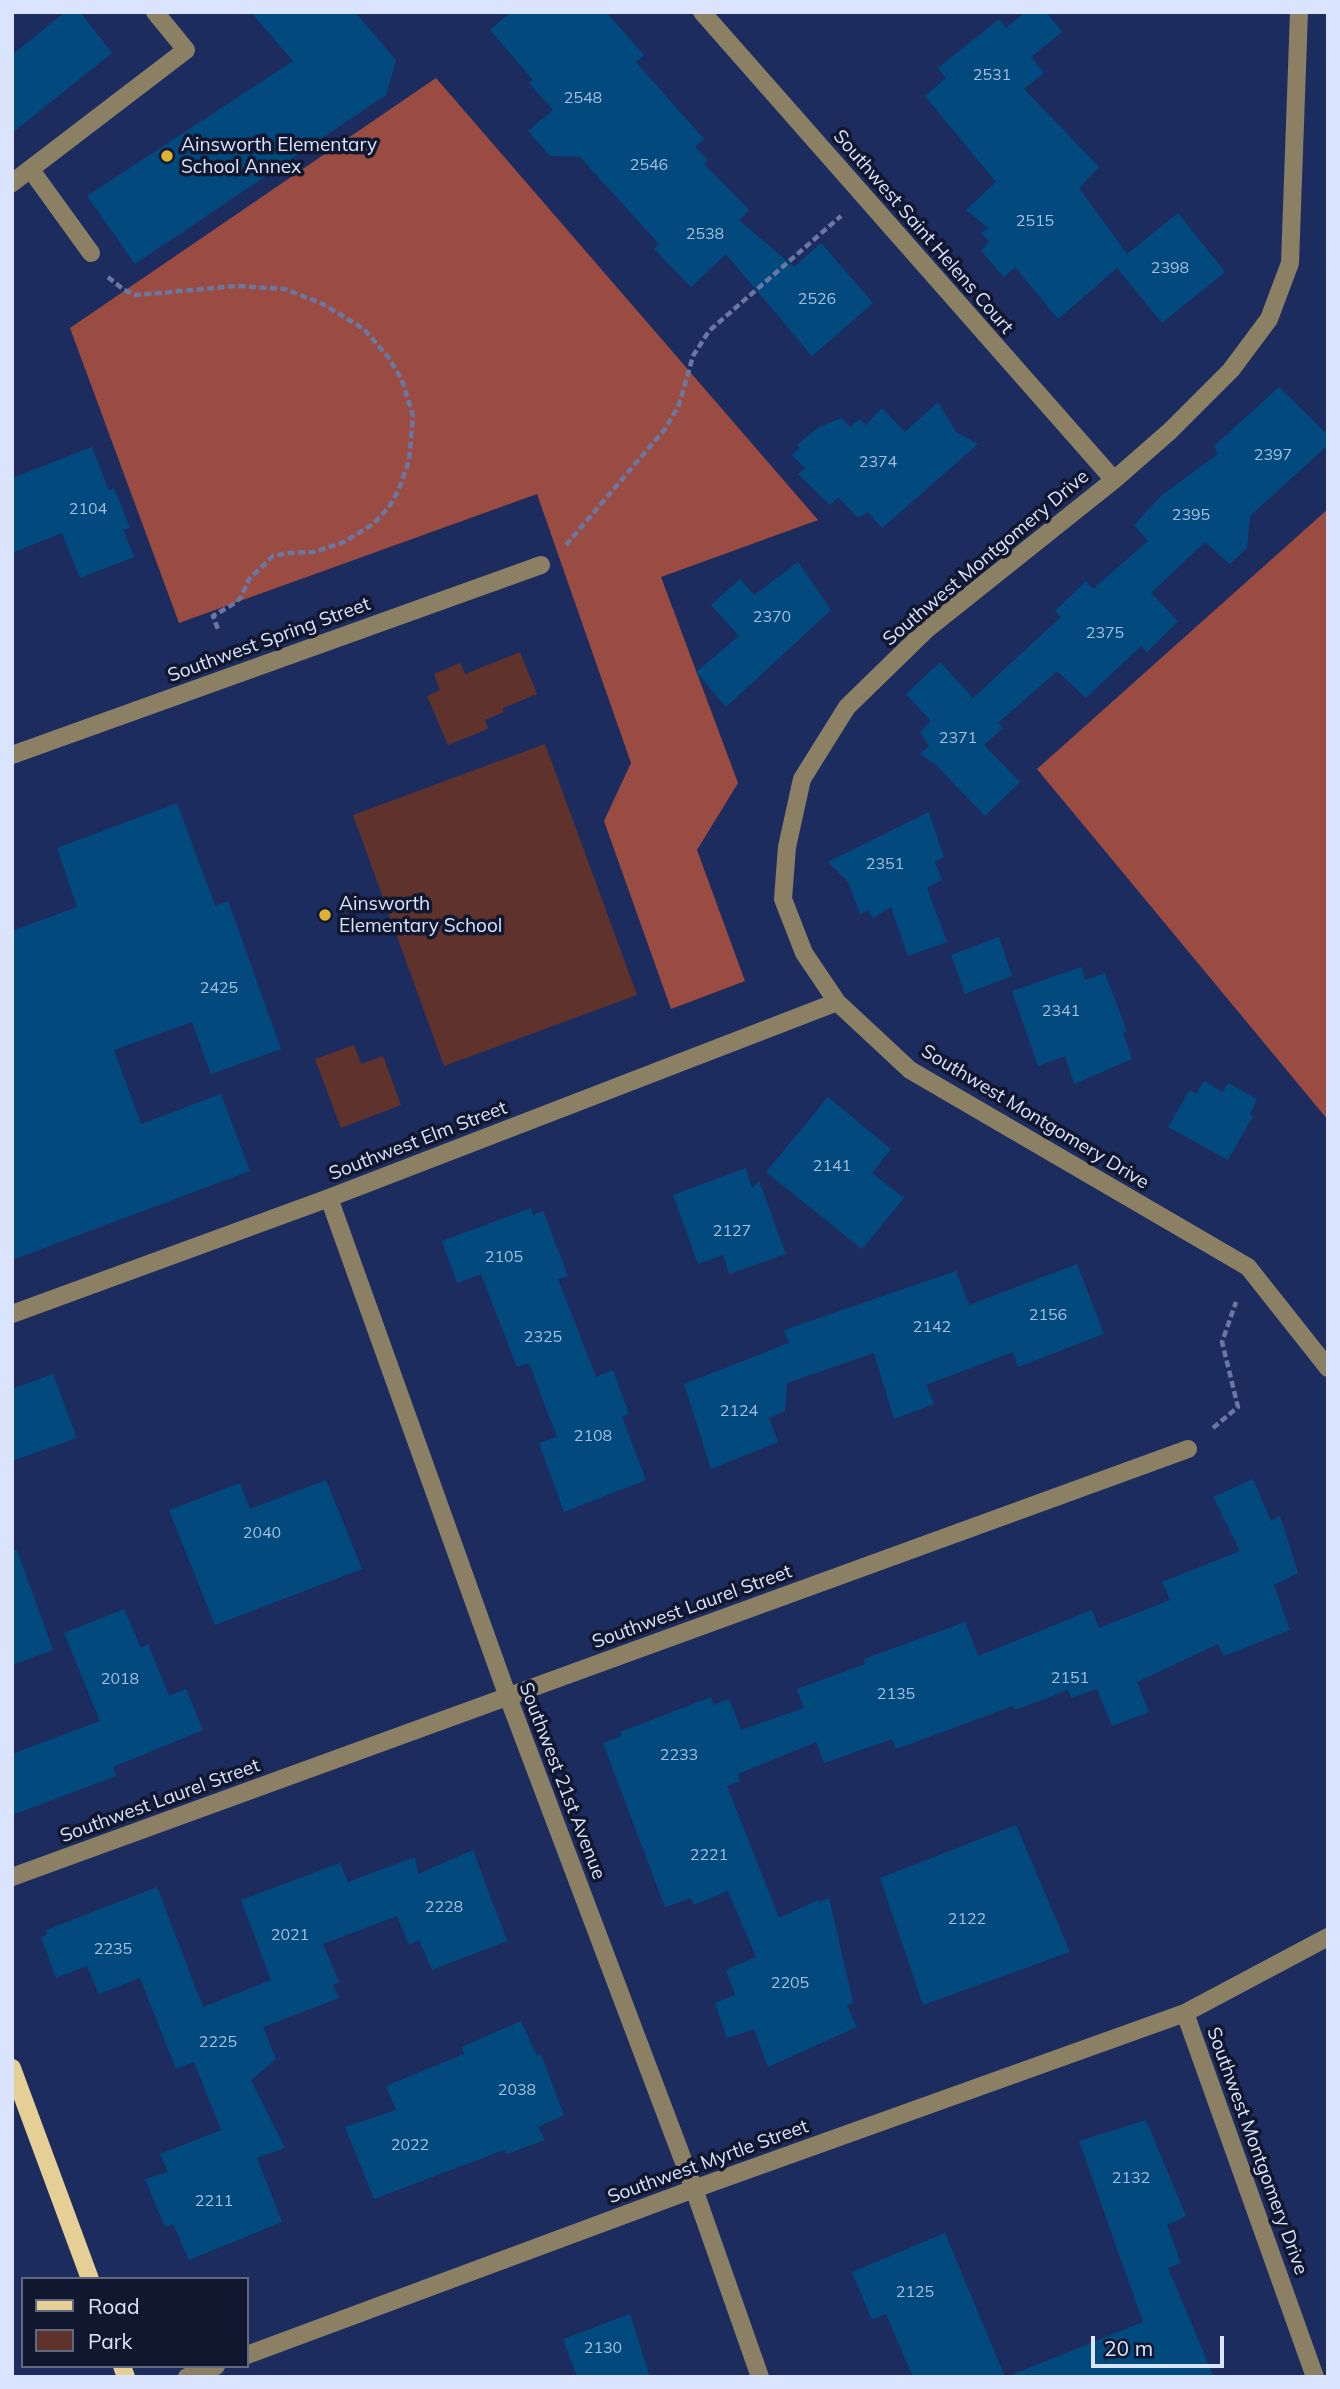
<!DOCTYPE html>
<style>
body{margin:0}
#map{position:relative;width:1340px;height:2389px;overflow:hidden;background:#1d2c5f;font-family:Mulish,sans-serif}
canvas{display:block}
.frame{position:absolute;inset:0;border:14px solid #dae4fe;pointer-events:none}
.legend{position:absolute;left:21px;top:2277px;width:228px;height:91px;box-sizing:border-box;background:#10172e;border:2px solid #616981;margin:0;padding:9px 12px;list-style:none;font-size:21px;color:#dae4fe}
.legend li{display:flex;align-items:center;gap:14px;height:35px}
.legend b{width:35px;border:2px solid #616981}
.scale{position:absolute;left:1091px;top:2336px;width:133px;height:32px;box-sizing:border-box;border:4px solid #dae4fe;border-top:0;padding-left:9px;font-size:21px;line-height:24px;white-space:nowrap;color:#dae4fe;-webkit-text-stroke:5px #10172e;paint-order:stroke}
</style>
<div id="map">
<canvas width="1340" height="2389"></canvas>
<div class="frame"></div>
<ul class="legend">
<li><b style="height:9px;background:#e6cf95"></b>Road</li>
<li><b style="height:19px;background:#5f322c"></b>Park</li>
</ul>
<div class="scale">20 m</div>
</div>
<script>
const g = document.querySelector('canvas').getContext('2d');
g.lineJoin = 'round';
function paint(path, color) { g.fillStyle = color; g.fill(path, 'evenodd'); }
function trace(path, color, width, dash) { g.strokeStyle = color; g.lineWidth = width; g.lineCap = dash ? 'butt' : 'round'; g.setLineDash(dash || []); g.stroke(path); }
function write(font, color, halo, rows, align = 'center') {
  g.font = font + ' Mulish,sans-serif'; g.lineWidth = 7; g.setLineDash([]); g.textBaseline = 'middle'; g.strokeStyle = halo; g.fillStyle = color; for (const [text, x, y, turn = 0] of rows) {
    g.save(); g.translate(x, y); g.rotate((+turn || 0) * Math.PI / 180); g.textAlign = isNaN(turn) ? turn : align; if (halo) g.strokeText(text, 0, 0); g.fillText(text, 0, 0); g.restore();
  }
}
paint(new Path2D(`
 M 520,652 L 537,694 L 503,708 L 504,712 L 485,720 L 488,729 L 448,745 L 427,696 L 440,690 L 434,674 L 460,663 L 465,674 Z
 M 545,744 L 637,995 L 444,1066 L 353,815 Z
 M 354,1045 L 361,1064 L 383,1056 L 401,1105 L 341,1128 L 315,1059 Z`), '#5f322c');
paint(new Path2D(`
 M 436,78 L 818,520 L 661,577 L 738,783 L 697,850 L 745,981 L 671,1009 L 604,821 L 631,763 L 537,494 L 179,623 L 70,328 Z
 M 1328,509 L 1328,1120 L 1037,769 Z`), '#9b4c42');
paint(new Path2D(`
 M 65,12 L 80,12 L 112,53 L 12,133 L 12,55 Z
 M 251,12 L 355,12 L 396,60 L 386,95 L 135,264 L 87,196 L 293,61 Z
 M 511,12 L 606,12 L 644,55 L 636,62 L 704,139 L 695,147 L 708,160 L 704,164 L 749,210 L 739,220 L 794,267 L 821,243 L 873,303 L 812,356 L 726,254 L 691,287 L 654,249 L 659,244 L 580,157 L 550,156 L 528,131 L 553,110 L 529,83 L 533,80 L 490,30 Z
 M 1025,12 L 1046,12 L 1062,32 L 1031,57 L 1044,73 L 1024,89 L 1099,167 L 1079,188 L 1127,254 L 1178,213 L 1225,272 L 1162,323 L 1117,268 L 1058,319 L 1015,267 L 1004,277 L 981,251 L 989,241 L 981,233 L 988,228 L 966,210 L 996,182 L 925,96 L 946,78 L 938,68 L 999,19 L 1006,28 Z
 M 1279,387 L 1328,435 L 1328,445 L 1250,516 L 1247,548 L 1230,564 L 1205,542 L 1151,593 L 1178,621 L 1147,652 L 1141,646 L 1086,698 L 1057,671 L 998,723 L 1003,728 L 984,745 L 1020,782 L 985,816 L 936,765 L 920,754 L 929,746 L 920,732 L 931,721 L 906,694 L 940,662 L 973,698 L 1061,617 L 1055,611 L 1086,581 L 1093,589 L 1148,541 L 1134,525 L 1162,495 L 1218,454 L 1214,446 Z
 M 938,402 L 956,432 L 978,444 L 882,528 L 868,512 L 858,518 L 838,497 L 830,505 L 798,474 L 805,468 L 792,455 L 800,448 L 797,445 L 819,427 L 842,418 L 850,427 L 860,419 L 866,425 L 882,408 L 905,432 Z
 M 92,447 L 109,491 L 114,488 L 130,528 L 123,530 L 134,557 L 80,578 L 62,533 L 12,553 L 12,478 Z
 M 798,562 L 831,610 L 726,707 L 696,672 L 739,636 L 711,605 L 740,579 L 754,595 Z
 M 177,803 L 215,906 L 228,901 L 281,1049 L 211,1074 L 192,1022 L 114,1050 L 141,1124 L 221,1094 L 250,1171 L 12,1260 L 12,931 L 77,907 L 57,848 Z
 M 929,812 L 944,857 L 935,862 L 942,880 L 927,888 L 947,942 L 908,956 L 891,907 L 873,918 L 868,910 L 860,914 L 848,882 L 828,862 Z
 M 999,937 L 1012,976 L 965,994 L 951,955 Z
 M 1081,967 L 1085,980 L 1105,973 L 1127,1032 L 1123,1033 L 1132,1059 L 1074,1084 L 1065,1056 L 1038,1066 L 1012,991 Z
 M 1204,1081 L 1223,1092 L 1228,1083 L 1257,1099 L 1250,1114 L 1253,1116 L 1228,1160 L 1168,1127 L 1190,1090 L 1196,1094 Z
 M 828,1097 L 891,1149 L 872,1173 L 904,1198 L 862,1249 L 766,1172 Z
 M 746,1168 L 752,1188 L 759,1181 L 786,1254 L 729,1274 L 723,1255 L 698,1264 L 673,1195 Z
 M 531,1208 L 533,1215 L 543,1211 L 568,1276 L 558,1279 L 596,1377 L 613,1370 L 629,1414 L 622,1417 L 646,1480 L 564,1512 L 539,1443 L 557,1437 L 529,1363 L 517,1367 L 481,1274 L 457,1283 L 442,1241 Z
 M 1077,1264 L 1104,1334 L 1018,1367 L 1013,1352 L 926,1385 L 934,1404 L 894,1419 L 874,1353 L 787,1383 L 785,1411 L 769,1418 L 778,1442 L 711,1469 L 684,1384 L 789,1343 L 784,1330 L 956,1271 L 969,1305 Z
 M 53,1374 L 77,1438 L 12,1461 L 12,1389 Z
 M 1253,1479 L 1271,1521 L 1280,1516 L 1298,1573 L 1274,1585 L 1290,1630 L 1224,1656 L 1218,1644 L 1137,1682 L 1149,1712 L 1112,1726 L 1097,1689 L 1071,1698 L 1068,1690 L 1015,1710 L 1013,1706 L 896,1749 L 892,1739 L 824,1763 L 816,1742 L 738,1774 L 740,1781 L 727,1786 L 779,1918 L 818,1900 L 819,1902 L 829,1898 L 853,2002 L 847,2006 L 857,2027 L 768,2067 L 754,2029 L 727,2038 L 715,2003 L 735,1995 L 726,1970 L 756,1957 L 728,1891 L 694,1905 L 691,1898 L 665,1907 L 603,1743 L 622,1736 L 620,1732 L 711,1697 L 713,1705 L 729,1699 L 741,1730 L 804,1708 L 797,1689 L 865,1664 L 864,1659 L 965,1622 L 978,1656 L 1092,1610 L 1099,1628 L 1170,1600 L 1162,1582 L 1240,1551 L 1213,1497 Z
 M 326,1480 L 362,1569 L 215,1625 L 169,1510 L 240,1483 L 250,1509 Z
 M 12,1550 L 17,1550 L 53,1650 L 12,1665 Z
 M 124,1609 L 141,1648 L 148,1644 L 169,1696 L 186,1689 L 203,1730 L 113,1767 L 116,1776 L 12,1815 L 12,1754 L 100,1721 L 64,1633 Z
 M 1016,1825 L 1070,1952 L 923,2005 L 880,1878 Z
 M 473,1850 L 507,1941 L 432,1970 L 419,1940 L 409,1945 L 397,1916 L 323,1944 L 339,1982 L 333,1985 L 339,1998 L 263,2027 L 276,2059 L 251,2080 L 285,2148 L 257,2158 L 282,2222 L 189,2260 L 173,2224 L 165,2227 L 145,2179 L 168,2172 L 160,2154 L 221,2130 L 194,2062 L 176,2069 L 140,1978 L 99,1994 L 87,1966 L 56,1978 L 41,1937 L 47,1935 L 46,1930 L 157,1887 L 203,2007 L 271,1980 L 241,1900 L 340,1863 L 348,1882 L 415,1857 L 418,1874 Z
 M 521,2021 L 537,2056 L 541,2054 L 564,2115 L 538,2127 L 545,2140 L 507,2154 L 504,2150 L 374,2199 L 345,2127 L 396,2110 L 386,2086 L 464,2054 L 462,2047 Z
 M 1146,2120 L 1186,2216 L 1167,2225 L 1181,2263 L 1168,2268 L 1214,2377 L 1011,2377 L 1011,2375 L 1143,2322 L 1079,2141 Z
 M 945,2233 L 1005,2377 L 913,2377 L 886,2314 L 872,2320 L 852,2272 Z
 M 630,2314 L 650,2377 L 577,2377 L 563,2339 Z`), '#024a7e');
trace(new Path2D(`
 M 108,277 L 124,290 L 136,295 L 237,286 L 285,289 L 323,304 L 364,329 L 389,358 L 402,380 L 413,416 L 409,461 L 398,491 L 389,507 L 373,524 L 344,542 L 314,552 L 288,553 L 273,556 L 249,579 L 241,597 L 235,603 L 213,616 L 219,632
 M 566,545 L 665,429 L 679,405 L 693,356 L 709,331 L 841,216
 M 1213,1428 L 1238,1407 L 1222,1342 L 1236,1302`), '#6a77a0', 4.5, [7, 3.5]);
trace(new Path2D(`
 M 702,12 L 1114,480
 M 1299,12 L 1290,263 L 1269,319 L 1231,370 L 1170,431 L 1114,480 L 926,630 L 847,707 L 802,779 L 787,847 L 783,899 L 804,953 L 837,1002 L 910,1070 L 1248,1267 L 1328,1368
 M 31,170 L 91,253
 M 12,183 L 186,50 L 155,12
 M 12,755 L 541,565
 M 329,1198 L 508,1697 L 694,2189 L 760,2377
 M 12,1314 L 329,1198 L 837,1002
 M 12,1877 L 1188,1449
 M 1185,2013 L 1315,2377
 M 247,2355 L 694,2189 L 1185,2013 L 1328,1937
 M 187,2377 L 216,2366`), '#8b8064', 18);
trace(new Path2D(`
 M 12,2068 L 90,2279
 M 122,2366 L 126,2377`), '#e6cf95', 18);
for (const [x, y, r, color] of [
 [167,156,7,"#ddb233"],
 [325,915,7,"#ddb233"]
]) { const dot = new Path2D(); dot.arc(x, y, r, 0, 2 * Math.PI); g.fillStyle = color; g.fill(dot); trace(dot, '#10172e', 2.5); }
write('16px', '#a4bede', null, [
 ["2531",992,75],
 ["2548",583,98],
 ["2546",649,165],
 ["2515",1035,221],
 ["2538",705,234],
 ["2398",1170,268],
 ["2526",817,299],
 ["2397",1273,455],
 ["2374",878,462],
 ["2104",88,509],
 ["2395",1191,515],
 ["2370",772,617],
 ["2375",1105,633],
 ["2371",958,738],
 ["2351",885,864],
 ["2425",219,988],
 ["2341",1061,1011],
 ["2141",832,1166],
 ["2127",732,1231],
 ["2105",504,1257],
 ["2156",1048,1315],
 ["2142",932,1327],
 ["2325",543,1337],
 ["2124",739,1411],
 ["2108",593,1436],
 ["2040",262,1533],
 ["2151",1070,1678],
 ["2018",120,1679],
 ["2135",896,1694],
 ["2233",679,1755],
 ["2221",709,1855],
 ["2228",444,1907],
 ["2122",967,1919],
 ["2021",290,1935],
 ["2235",113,1949],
 ["2205",790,1983],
 ["2225",218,2042],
 ["2038",517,2090],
 ["2022",410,2145],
 ["2132",1131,2178],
 ["2211",214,2201],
 ["2125",915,2292],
 ["2130",603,2348]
]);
write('19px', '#dae4fe', '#10172e', [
 ["Ainsworth Elementary",181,145],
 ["School Annex",181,167],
 ["Ainsworth",339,904],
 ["Elementary School",339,926]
], 'left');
write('19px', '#dae4fe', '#10172e', [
 ["Southwest Saint Helens Court",923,232,49],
 ["Southwest Montgomery Drive",986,558,-40],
 ["Southwest Spring Street",269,640,-20],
 ["Southwest Montgomery Drive",1035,1117,31],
 ["Southwest Elm Street",418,1141,-21],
 ["Southwest Laurel Street",692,1607,-20],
 ["Southwest 21st Avenue",562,1781,69],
 ["Southwest Laurel Street",160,1801,-20],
 ["Southwest Montgomery Drive",1257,2151,70],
 ["Southwest Myrtle Street",708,2162,-20]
]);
</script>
